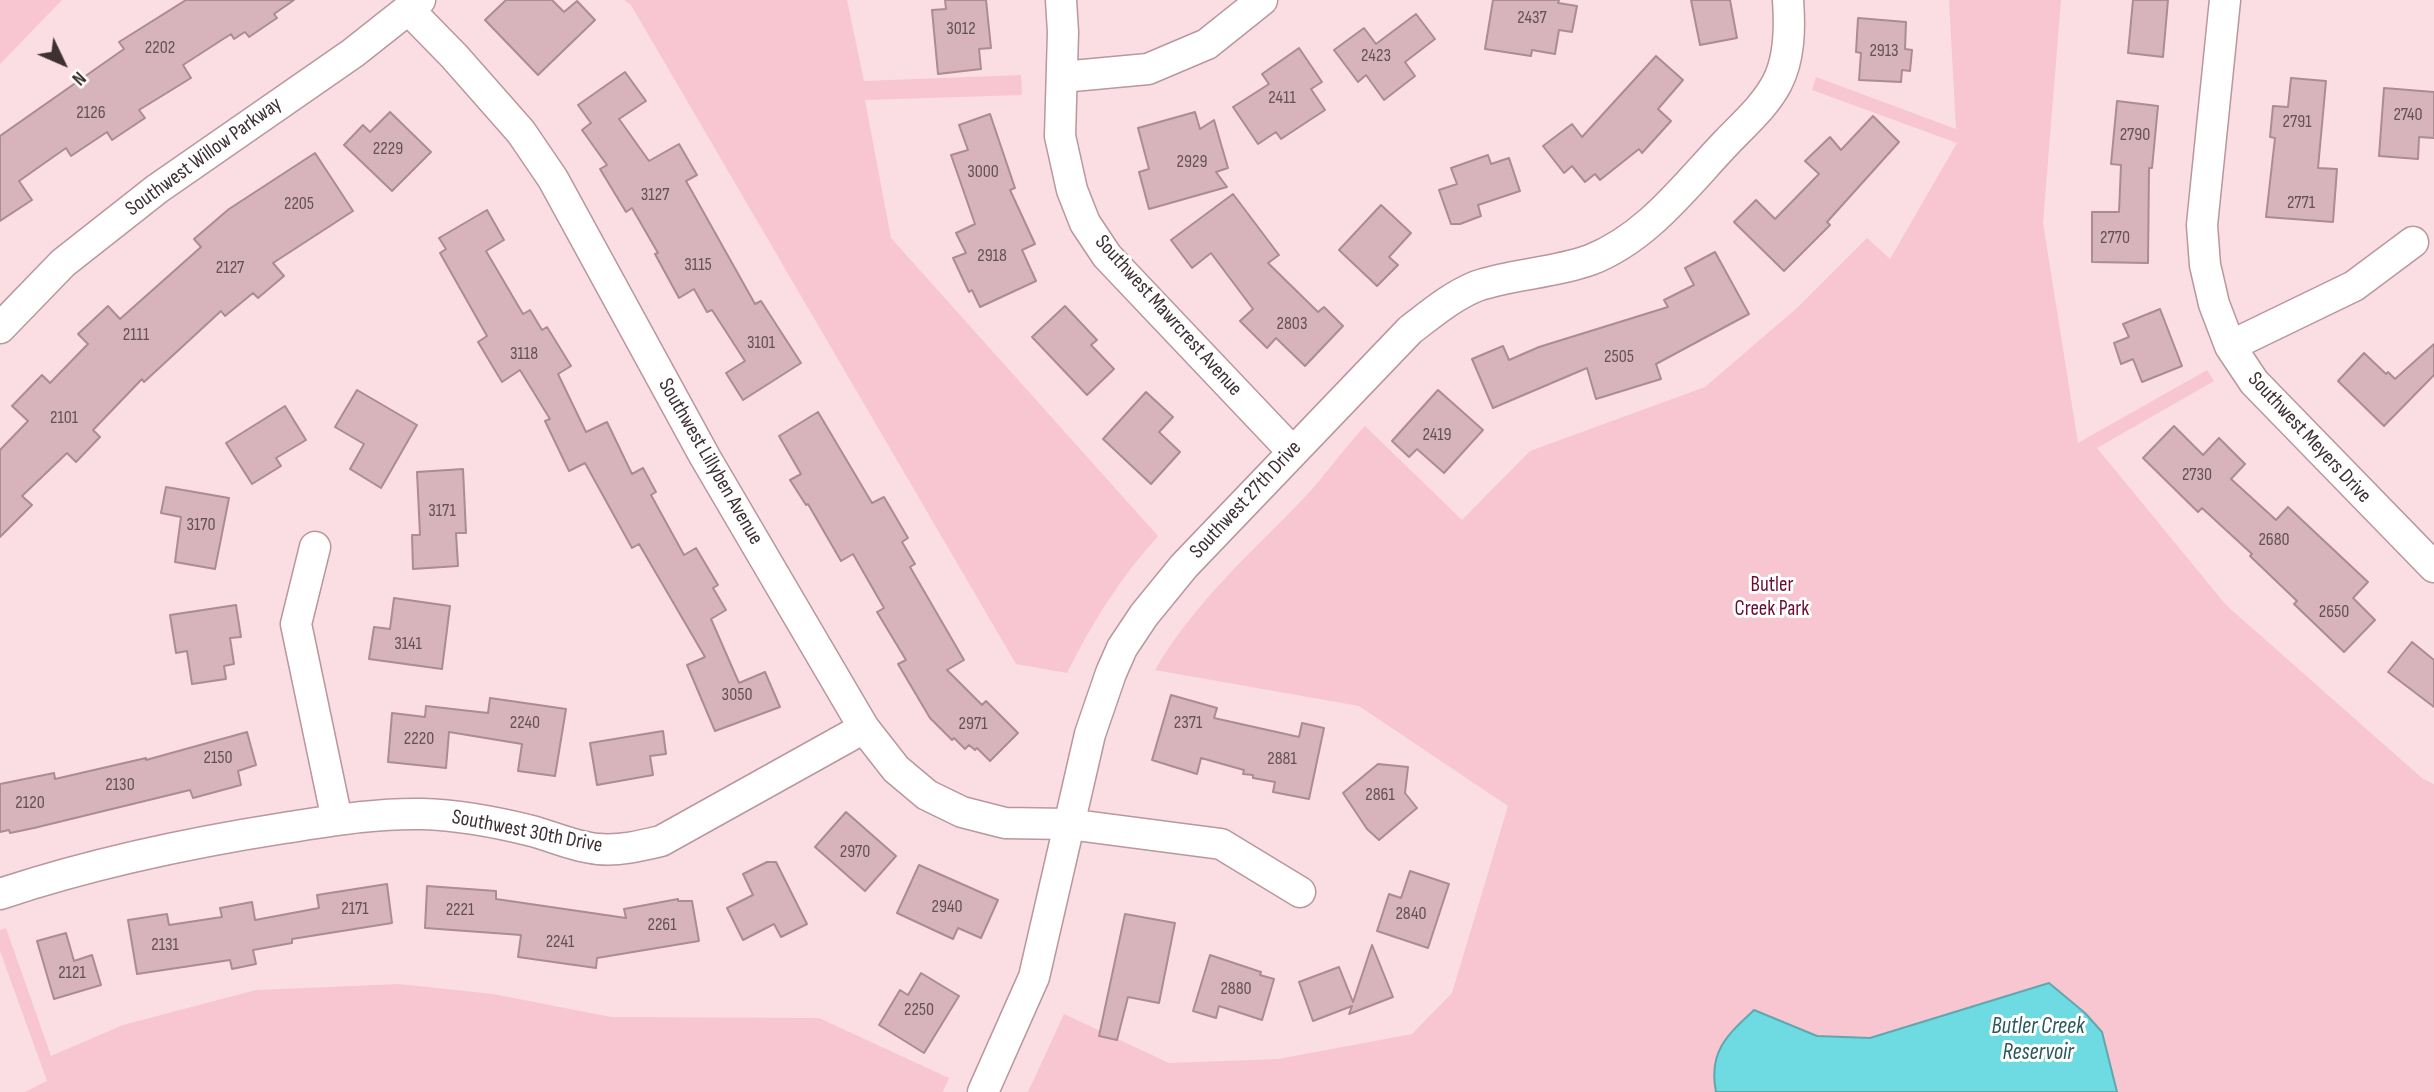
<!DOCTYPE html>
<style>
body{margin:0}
#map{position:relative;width:2434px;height:1092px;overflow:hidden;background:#fbdee3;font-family:"Sofia Sans Condensed",sans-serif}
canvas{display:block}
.north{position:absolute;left:28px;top:28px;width:70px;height:70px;-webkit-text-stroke:5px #fff;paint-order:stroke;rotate:134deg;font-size:19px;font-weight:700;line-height:28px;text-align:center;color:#3e3033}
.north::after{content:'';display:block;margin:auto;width:24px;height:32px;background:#3e3033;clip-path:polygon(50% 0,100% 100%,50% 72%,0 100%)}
</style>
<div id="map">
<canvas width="2434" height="1092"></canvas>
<div class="north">N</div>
</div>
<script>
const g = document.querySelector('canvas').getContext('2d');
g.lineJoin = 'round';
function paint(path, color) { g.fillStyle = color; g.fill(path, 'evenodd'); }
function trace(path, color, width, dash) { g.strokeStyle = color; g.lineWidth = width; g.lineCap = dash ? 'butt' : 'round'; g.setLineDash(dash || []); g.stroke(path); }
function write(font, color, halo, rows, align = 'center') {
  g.font = font + ' "Sofia Sans Condensed",sans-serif'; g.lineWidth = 6; g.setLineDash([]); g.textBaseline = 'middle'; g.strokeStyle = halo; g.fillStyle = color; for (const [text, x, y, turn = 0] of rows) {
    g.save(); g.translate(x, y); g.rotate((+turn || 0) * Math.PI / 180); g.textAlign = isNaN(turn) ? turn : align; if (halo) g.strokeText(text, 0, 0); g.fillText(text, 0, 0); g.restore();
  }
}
paint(new Path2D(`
 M 0,0 L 62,0 L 0,64 Z
 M 624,0 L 847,0 L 864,81 L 1021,75 L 1022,95 L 865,100 L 891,238 L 1158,536 C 1120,578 1092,623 1067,673 L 1016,664 L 631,5 Z
 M 1949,0 L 2061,0 L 2043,223 L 2078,443 L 2207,370 L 2214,381 L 2097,448 L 2226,605 L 2423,779 L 2434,784 L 2434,1092 L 1028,1092 L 1064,1014 L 1169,1063 L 1278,1059 L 1412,1034 L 1452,993 L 1508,806 L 1359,706 L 1155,670 C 1193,604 1250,554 1303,499 C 1325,476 1343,449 1365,426 L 1462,520 L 1530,451 L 1705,387 L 1798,307 L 1867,238 L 1890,259 L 1957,143 L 1812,90 L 1816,77 L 1956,129 Z
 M 6,928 L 51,1056 L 123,1025 L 256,990 L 399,984 L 493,994 L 611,1017 L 819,1018 L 949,1078 L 943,1092 L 25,1092 L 47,1081 L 0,951 L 0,930 Z`), '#f8c6d0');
const water = new Path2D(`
 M 2049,983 L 2085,1013 L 2102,1032 L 2117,1092 L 1716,1092 C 1708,1052 1727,1035 1754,1010 L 1817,1036 L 1870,1038 Z`);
paint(water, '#6edae2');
trace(water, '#60a7ae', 2);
const building = new Path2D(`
 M 186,0 L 294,0 L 274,14 L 277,18 L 249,37 L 245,32 L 234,39 L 231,34 L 183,65 L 191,78 L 139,110 L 145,118 L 112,140 L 107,132 L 71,156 L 66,148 L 19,181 L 32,200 L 0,221 L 0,136 L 124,49 L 119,42 Z
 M 506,0 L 552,0 L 564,12 L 577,1 L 595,20 L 538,75 L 485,20 Z
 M 945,0 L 986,0 L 991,48 L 979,49 L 981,69 L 938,74 L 932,10 L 946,9 Z
 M 1493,0 L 1559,0 L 1558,3 L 1577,6 L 1572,32 L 1559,30 L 1555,54 L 1532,50 L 1531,56 L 1485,49 Z
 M 1691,0 L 1730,0 L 1737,38 L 1700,45 Z
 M 2133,0 L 2168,0 L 2163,57 L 2128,53 Z
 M 1416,14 L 1435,39 L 1405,62 L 1415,76 L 1384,100 L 1366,75 L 1358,82 L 1334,50 L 1364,28 L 1376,44 Z
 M 1858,18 L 1906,22 L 1905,49 L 1912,50 L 1910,71 L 1902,70 L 1901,82 L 1859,80 L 1861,53 L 1856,52 Z
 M 1299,48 L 1322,82 L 1311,89 L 1325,110 L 1281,139 L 1276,132 L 1258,144 L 1233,107 L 1269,84 L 1262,74 Z
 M 1656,56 L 1683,80 L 1658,109 L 1671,121 L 1642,153 L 1639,149 L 1600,180 L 1595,174 L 1585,182 L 1572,166 L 1564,173 L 1543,146 L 1572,124 L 1582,137 Z
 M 625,72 L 646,101 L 619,119 L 649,161 L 679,144 L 697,175 L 686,181 L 755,304 L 761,301 L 801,363 L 743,400 L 726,373 L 745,361 L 712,310 L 707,312 L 694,289 L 679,298 L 655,254 L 658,253 L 632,208 L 626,212 L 600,169 L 607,165 L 582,130 L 591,123 L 578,105 Z
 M 2291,78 L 2326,81 L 2318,168 L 2337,169 L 2333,222 L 2266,217 L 2275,138 L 2270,137 L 2273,106 L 2288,107 Z
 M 2384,88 L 2434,92 L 2434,138 L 2419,137 L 2418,159 L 2379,156 Z
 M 2117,101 L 2158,106 L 2152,168 L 2149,168 L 2148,263 L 2092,262 L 2092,212 L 2119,212 L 2121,165 L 2111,164 Z
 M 390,112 L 431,152 L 392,191 L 344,145 L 363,125 L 370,132 Z
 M 1195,112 L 1200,129 L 1214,120 L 1228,168 L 1216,172 L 1227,187 L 1149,209 L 1139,172 L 1149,169 L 1138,128 Z
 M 990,114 L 1015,188 L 1010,190 L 1035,244 L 1022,250 L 1036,281 L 980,307 L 972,290 L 969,292 L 953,258 L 966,253 L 956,233 L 975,224 L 951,155 L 968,150 L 959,125 Z
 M 1873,116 L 1899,142 L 1827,222 L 1830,225 L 1784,271 L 1734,222 L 1756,200 L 1775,219 L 1819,174 L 1805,161 L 1830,137 L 1841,150 Z
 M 315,153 L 353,211 L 273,263 L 284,276 L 258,298 L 253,293 L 225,316 L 221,311 L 144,382 L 142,379 L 93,430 L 100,437 L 76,462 L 67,453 L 22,496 L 32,505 L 0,537 L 0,450 L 28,421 L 12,406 L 42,375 L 50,383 L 88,344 L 78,334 L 108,306 L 120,319 L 201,247 L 194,239 L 229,209 Z
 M 1488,155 L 1491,164 L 1509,158 L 1520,191 L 1478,205 L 1481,216 L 1460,224 L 1451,224 L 1439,190 L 1457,184 L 1451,168 Z
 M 1233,194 L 1279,255 L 1268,263 L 1318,312 L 1324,307 L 1343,326 L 1305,366 L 1276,338 L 1267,348 L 1240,321 L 1253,309 L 1211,253 L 1192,268 L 1171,240 Z
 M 1381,205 L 1411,233 L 1389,257 L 1398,265 L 1377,286 L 1339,250 Z
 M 487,210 L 504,240 L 486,251 L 523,314 L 530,310 L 542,330 L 547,327 L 571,366 L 558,374 L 586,432 L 607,422 L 632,474 L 643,468 L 656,492 L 651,495 L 684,555 L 696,548 L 718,585 L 713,588 L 726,610 L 711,619 L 739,683 L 765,672 L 780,707 L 715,731 L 687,665 L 705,657 L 639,544 L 632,548 L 585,463 L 569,471 L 545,421 L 550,419 L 520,370 L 502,382 L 478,342 L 487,336 L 440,253 L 446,249 L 439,238 Z
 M 1715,252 L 1749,314 L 1656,364 L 1661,379 L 1596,399 L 1587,368 L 1493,408 L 1472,359 L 1503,346 L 1509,360 L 1539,347 L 1668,307 L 1664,300 L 1694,285 L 1685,268 Z
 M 1065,306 L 1097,340 L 1091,345 L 1114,369 L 1087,395 L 1032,337 Z
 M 2160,309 L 2182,366 L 2142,382 L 2133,359 L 2121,364 L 2114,343 L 2129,337 L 2123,324 Z
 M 2434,344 L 2434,375 L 2384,426 L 2338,381 L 2364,353 L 2386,374 L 2388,372 L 2395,379 Z
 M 357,390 L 417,425 L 381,488 L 350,469 L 364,444 L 335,427 Z
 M 1438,390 L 1483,430 L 1444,473 L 1417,449 L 1409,457 L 1392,441 Z
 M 1146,392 L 1173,417 L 1159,432 L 1180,452 L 1151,484 L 1103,439 Z
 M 285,406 L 306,440 L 276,458 L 281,466 L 252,484 L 226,443 Z
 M 818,412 L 872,503 L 884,497 L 908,538 L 902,542 L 915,564 L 910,567 L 964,660 L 947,670 L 982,705 L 986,701 L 1018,733 L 990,761 L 977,748 L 975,750 L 969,745 L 965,749 L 954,738 L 952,740 L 930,718 L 898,664 L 906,660 L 877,612 L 884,608 L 853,554 L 841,561 L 808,504 L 806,505 L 790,480 L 801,474 L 779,436 Z
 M 2174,426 L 2203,455 L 2219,438 L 2245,464 L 2231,479 L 2276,520 L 2288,507 L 2368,582 L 2353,598 L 2375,620 L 2344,652 L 2294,604 L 2297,601 L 2250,556 L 2252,554 L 2202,508 L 2198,512 L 2143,458 Z
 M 463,469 L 466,533 L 456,533 L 458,566 L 413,569 L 412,535 L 420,535 L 417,472 Z
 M 166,487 L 229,498 L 215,569 L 175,562 L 181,517 L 161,513 Z
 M 394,598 L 450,606 L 442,669 L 369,659 L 374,627 L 390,629 Z
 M 236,605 L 241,637 L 230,638 L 234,664 L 224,666 L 226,679 L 192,684 L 187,651 L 176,653 L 170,615 Z
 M 2412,642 L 2434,660 L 2434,707 L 2388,672 Z
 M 1171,695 L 1217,708 L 1214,718 L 1299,737 L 1302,723 L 1324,728 L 1309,799 L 1273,792 L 1275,782 L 1253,778 L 1253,775 L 1243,774 L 1244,770 L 1201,758 L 1197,774 L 1152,760 Z
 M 490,698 L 566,709 L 555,776 L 518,771 L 522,744 L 449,732 L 446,768 L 388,762 L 392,713 L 425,717 L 426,706 L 488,713 Z
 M 663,731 L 666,754 L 650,756 L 653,775 L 597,785 L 590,743 Z
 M 247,732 L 256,765 L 238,771 L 241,785 L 193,798 L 190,790 L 34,828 L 10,833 L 9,830 L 0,832 L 0,784 L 54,773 L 55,779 L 146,758 L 146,760 Z
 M 1378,764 L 1408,767 L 1405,793 L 1417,808 L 1379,840 L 1367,829 L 1343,793 Z
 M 846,812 L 896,856 L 865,891 L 815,847 Z
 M 767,862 L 776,862 L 807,924 L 781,937 L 774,924 L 743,940 L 727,908 L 753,895 L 743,874 Z
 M 919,865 L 998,900 L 981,938 L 958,928 L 953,939 L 897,913 Z
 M 1410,871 L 1449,884 L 1428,948 L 1377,931 L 1389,894 L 1401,898 Z
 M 387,884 L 392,923 L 292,939 L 292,943 L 253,950 L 256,964 L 232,969 L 230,960 L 137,974 L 128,920 L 167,914 L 169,925 L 222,917 L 220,908 L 252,902 L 255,920 L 319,908 L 317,895 Z
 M 427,886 L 496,891 L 496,899 L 626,918 L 624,909 L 678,899 L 678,901 L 692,901 L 699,941 L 597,958 L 596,968 L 518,957 L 521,935 L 425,928 Z
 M 1125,914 L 1175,923 L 1159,1003 L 1128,997 L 1117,1040 L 1099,1036 Z
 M 66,933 L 74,961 L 92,955 L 101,985 L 54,999 L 37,941 Z
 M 1372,945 L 1393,997 L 1349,1014 L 1352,1006 L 1313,1021 L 1299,982 L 1339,967 L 1353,1002 Z
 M 1210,955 L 1261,972 L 1260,975 L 1274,979 L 1262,1020 L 1219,1006 L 1216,1018 L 1193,1011 Z
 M 921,973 L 959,996 L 924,1053 L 879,1025 L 900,990 L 908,995 Z`);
paint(building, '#d7b4bb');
trace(building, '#ac8b92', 2);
const street = new Path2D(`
 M 1061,0 L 1063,32 L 1060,136 L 1072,190 L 1085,223 L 1107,256 L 1292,451
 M 2225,0 L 2202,225 L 2205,265 L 2214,304 L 2230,346 L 2254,382 L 2434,567
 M 409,10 L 454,56 L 521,132 L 553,179 L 705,457 L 864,728 L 896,769 L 927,795 L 962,812 L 1005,823 L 1068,824 L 1221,844 L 1300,892
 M 1062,77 L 1148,69 L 1207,44 L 1262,0
 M 0,328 L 63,263 L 157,189 L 353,53 L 420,0
 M 2230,346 L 2354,286 L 2413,242
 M 315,547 L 296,624 L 337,820
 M 0,894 C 93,863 188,843 284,828 C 330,821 376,813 422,814 C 459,815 496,822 532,831 C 554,837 575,847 598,849 C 620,851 640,846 661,841 L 864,728
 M 983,1092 L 1034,977 L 1090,734 L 1111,673 L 1122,648 L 1144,615 L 1184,566 L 1410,330 C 1431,314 1452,296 1477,286 C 1512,274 1554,273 1590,260 C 1647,238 1685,186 1726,143 C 1743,125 1765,106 1777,83 C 1790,58 1790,27 1788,0`);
trace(street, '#b9979d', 33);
trace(street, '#fff', 30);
write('18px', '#645155', null, [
 ["2437",1532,18],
 ["3012",961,29],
 ["2202",160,48],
 ["2913",1884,51],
 ["2423",1376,56],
 ["2411",1282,98],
 ["2126",91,113],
 ["2740",2408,115],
 ["2791",2297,122],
 ["2790",2135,135],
 ["2229",388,149],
 ["2929",1192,162],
 ["3000",983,172],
 ["3127",655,195],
 ["2771",2301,203],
 ["2205",299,204],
 ["2770",2115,238],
 ["2918",992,256],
 ["3115",698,265],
 ["2127",230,268],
 ["2803",1292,324],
 ["2111",136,335],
 ["3101",761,343],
 ["3118",524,354],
 ["2505",1619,357],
 ["2101",64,418],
 ["2419",1437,435],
 ["2730",2197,475],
 ["3171",442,511],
 ["3170",201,525],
 ["2680",2274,540],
 ["2650",2334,612],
 ["3141",408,644],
 ["3050",737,695],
 ["2240",525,723],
 ["2371",1188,723],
 ["2971",973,724],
 ["2220",419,739],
 ["2150",218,758],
 ["2881",1282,759],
 ["2130",120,785],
 ["2861",1380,795],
 ["2120",30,803],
 ["2970",855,852],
 ["2940",947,907],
 ["2171",355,909],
 ["2221",460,910],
 ["2840",1411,914],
 ["2261",662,925],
 ["2241",560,942],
 ["2131",165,945],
 ["2121",72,973],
 ["2880",1236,989],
 ["2250",919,1010]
]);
write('21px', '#3e3033', '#fff', [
 ["Southwest Willow Parkway",204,157,-36],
 ["Southwest Mawrcrest Avenue",1168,316,48],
 ["Southwest Meyers Drive",2309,438,47],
 ["Southwest Lillyben Avenue",710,462,60],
 ["Southwest 27th Drive",1246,500,-47],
 ["Southwest 30th Drive",527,832,11]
]);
write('21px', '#6d0c31', '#fff', [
 ["Butler",1772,586],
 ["Creek Park",1772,610]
]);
write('italic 23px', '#29595c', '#fff', [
 ["Butler Creek",2038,1027],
 ["Reservoir",2038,1053]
]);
</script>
